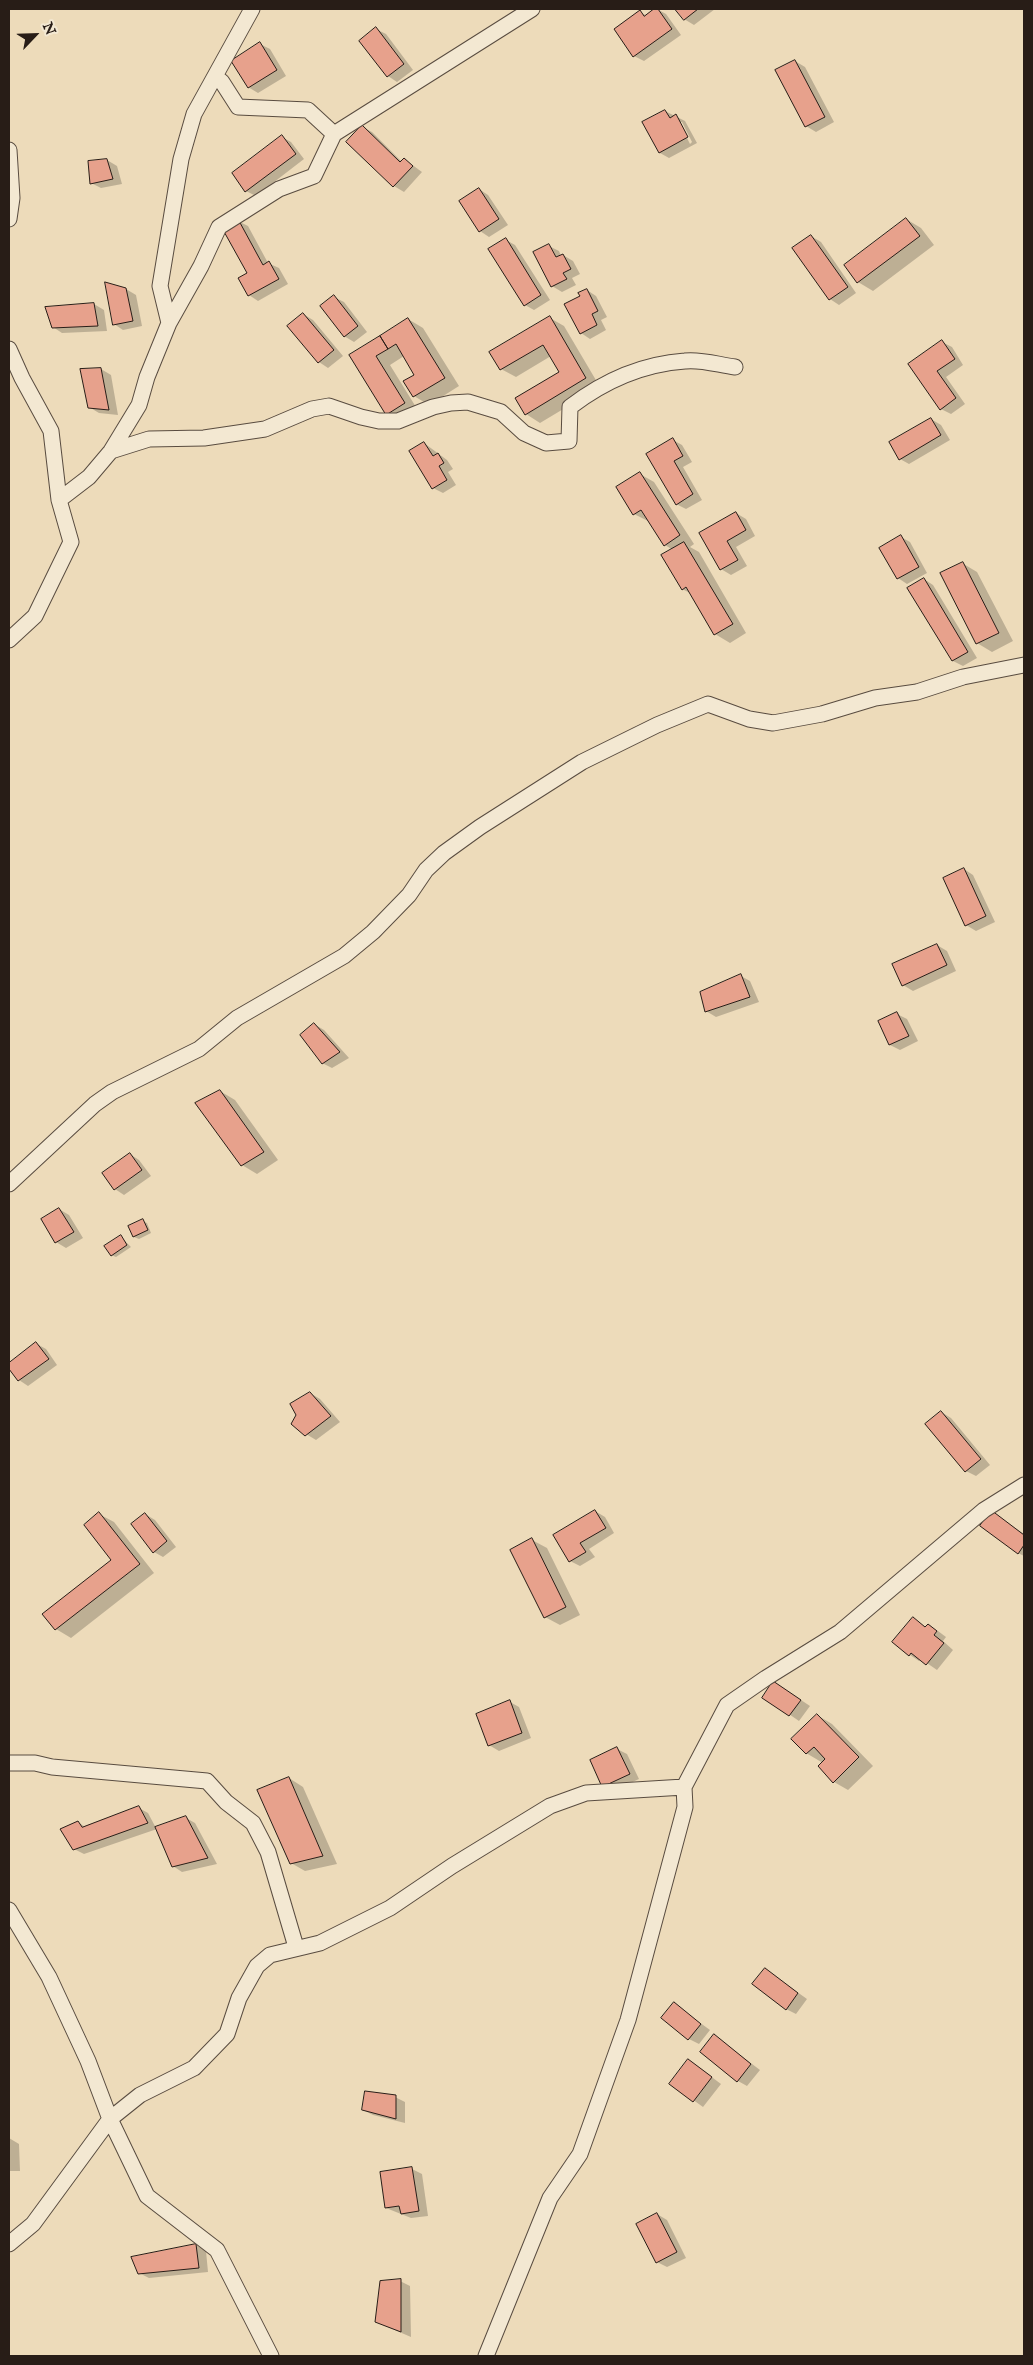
<!DOCTYPE html>
<style>
body{margin:0}
#map{position:relative;width:1033px;height:2365px;overflow:hidden;background:#eddbba;font-family:"IM FELL English",serif}
canvas{display:block}
.frame{position:absolute;inset:0;border:10px solid #281d17;pointer-events:none}
.north{position:absolute;left:10px;top:10px;width:50px;height:50px;-webkit-text-stroke:4px #f3e8d2;paint-order:stroke;rotate:66deg;font-size:14px;font-weight:700;line-height:20px;text-align:center;color:#281d17}
.north::after{content:'';display:block;margin:auto;width:18px;height:22px;background:#281d17;clip-path:polygon(50% 0,100% 100%,50% 72%,0 100%)}
</style>
<div id="map">
<canvas width="1033" height="2365"></canvas>
<div class="frame"></div>
<div class="north">N</div>
</div>
<script>
const g = document.querySelector('canvas').getContext('2d');
g.lineJoin = 'round';
function paint(path, color) { g.fillStyle = color; g.fill(path, 'evenodd'); }
function trace(path, color, width, dash) { g.strokeStyle = color; g.lineWidth = width; g.lineCap = dash ? 'butt' : 'round'; g.setLineDash(dash || []); g.stroke(path); }
paint(new Path2D(`
 M 657,9 L 666,14 L 681,35 L 644,61 L 634,56 L 640,12 L 647,16 Z
 M 677,9 L 715,9 L 694,25 L 684,19 Z
 M 376,29 L 386,34 L 413,70 L 397,82 L 388,76 Z
 M 260,44 L 270,49 L 286,76 L 258,93 L 248,87 Z
 M 795,61 L 805,67 L 834,122 L 816,132 L 806,126 Z
 M 665,111 L 685,121 L 697,143 L 669,158 L 660,153 L 644,123 ZM 679,122 L 682,122 L 692,142 L 690,144 Z
 M 362,127 L 372,132 L 402,162 L 404,159 L 422,172 L 404,192 L 394,186 L 348,142 Z
 M 282,137 L 291,142 L 304,159 L 256,196 L 246,191 Z
 M 107,160 L 117,166 L 122,184 L 101,188 L 91,183 Z
 M 479,189 L 488,195 L 508,225 L 489,237 L 480,231 Z
 M 906,219 L 921,228 L 934,245 L 873,291 L 858,282 L 845,265 Z
 M 238,221 L 248,226 L 268,263 L 279,268 L 288,284 L 258,301 L 249,295 L 249,274 Z
 M 811,236 L 821,242 L 856,293 L 839,305 L 830,299 Z
 M 506,240 L 515,245 L 550,300 L 534,310 L 525,305 Z
 M 549,246 L 559,251 L 561,256 L 563,255 L 573,261 L 580,274 L 572,278 L 576,285 L 562,292 L 552,286 Z
 M 126,289 L 136,295 L 142,326 L 123,330 L 114,324 Z
 M 587,290 L 596,296 L 607,317 L 601,320 L 606,330 L 590,339 L 581,333 L 582,296 Z
 M 334,297 L 344,302 L 367,332 L 354,342 L 344,336 Z
 M 94,304 L 104,310 L 107,331 L 62,333 L 53,327 Z
 M 303,314 L 313,320 L 343,356 L 328,368 L 319,362 Z
 M 550,318 L 564,326 L 600,387 L 540,423 L 526,414 L 561,373 L 551,356 L 516,377 L 501,369 Z
 M 408,319 L 423,328 L 459,386 L 429,405 L 414,396 L 416,375 L 404,356 L 390,365 L 419,412 L 401,422 L 387,414 L 351,355 Z
 M 942,342 L 952,347 L 963,365 L 946,377 L 965,404 L 951,414 L 941,409 L 910,365 Z
 M 101,369 L 111,375 L 118,415 L 99,413 L 89,407 Z
 M 931,419 L 941,425 L 950,440 L 909,464 L 900,459 Z
 M 673,440 L 682,445 L 692,462 L 683,467 L 702,500 L 686,509 L 676,504 L 648,454 Z
 M 424,443 L 447,460 L 453,469 L 448,472 L 456,485 L 443,493 L 433,488 Z
 M 640,474 L 654,482 L 694,544 L 690,547 L 699,552 L 746,633 L 730,643 L 715,634 L 692,594 L 682,589 L 673,550 L 665,545 L 650,522 L 634,514 Z
 M 736,513 L 746,519 L 755,536 L 736,547 L 747,566 L 731,575 L 721,569 L 701,534 Z
 M 901,537 L 910,542 L 927,573 L 907,584 L 898,578 Z
 M 962,563 L 977,572 L 1013,641 L 992,652 L 977,643 Z
 M 924,579 L 933,585 L 977,658 L 963,666 L 953,661 L 909,588 Z
 M 964,869 L 973,875 L 995,922 L 976,931 L 966,925 Z
 M 937,945 L 947,951 L 956,971 L 913,991 L 903,985 Z
 M 741,976 L 750,981 L 759,1002 L 716,1017 L 706,1011 Z
 M 897,1014 L 907,1019 L 918,1041 L 900,1050 L 890,1045 L 880,1022 Z
 M 314,1024 L 324,1030 L 349,1058 L 332,1068 L 322,1063 Z
 M 220,1091 L 235,1100 L 278,1160 L 257,1174 L 242,1165 L 197,1104 Z
 M 130,1154 L 139,1160 L 151,1176 L 124,1195 L 115,1189 Z
 M 59,1209 L 69,1215 L 83,1238 L 66,1248 L 56,1242 Z
 M 142,1221 L 147,1223 L 151,1233 L 139,1239 L 134,1237 L 130,1227 Z
 M 121,1237 L 131,1247 L 116,1257 L 111,1255 Z
 M 37,1344 L 46,1349 L 57,1365 L 28,1386 L 19,1380 L 9,1364 Z
 M 310,1393 L 320,1399 L 340,1422 L 316,1440 L 306,1434 Z
 M 941,1412 L 951,1418 L 990,1465 L 976,1476 L 966,1471 Z
 M 595,1511 L 605,1517 L 614,1533 L 589,1549 L 595,1557 L 580,1566 L 570,1561 Z
 M 992,1512 L 1024,1534 L 1024,1556 L 1018,1553 Z
 M 99,1514 L 114,1522 L 154,1573 L 71,1638 L 56,1629 L 44,1614 L 113,1560 Z
 M 145,1514 L 155,1520 L 176,1547 L 163,1557 L 154,1552 Z
 M 532,1540 L 547,1548 L 580,1615 L 560,1625 L 545,1617 Z
 M 913,1619 L 926,1627 L 928,1625 L 938,1631 L 946,1637 L 943,1641 L 953,1650 L 937,1670 L 921,1659 L 919,1661 L 910,1655 L 894,1642 Z
 M 774,1682 L 810,1706 L 799,1721 L 764,1697 Z
 M 510,1702 L 519,1707 L 531,1738 L 499,1751 L 489,1745 Z
 M 817,1715 L 832,1724 L 873,1766 L 848,1790 L 834,1782 L 823,1763 L 806,1753 Z
 M 617,1749 L 627,1754 L 639,1779 L 613,1791 L 603,1786 Z
 M 289,1778 L 303,1787 L 337,1864 L 305,1871 L 291,1863 Z
 M 139,1808 L 148,1813 L 156,1828 L 186,1818 L 195,1823 L 217,1864 L 182,1872 L 173,1866 L 157,1829 L 84,1854 L 74,1849 L 78,1822 L 85,1827 Z
 M 765,1969 L 807,1999 L 796,2014 L 786,2009 Z
 M 674,2004 L 710,2030 L 699,2044 L 689,2039 Z
 M 715,2036 L 760,2070 L 747,2086 L 738,2081 Z
 M 689,2060 L 721,2084 L 703,2107 L 671,2084 Z
 M 395,2097 L 405,2102 L 405,2123 L 373,2115 L 363,2110 Z
 M 9,2138 L 19,2144 L 20,2171 L 9,2171 Z
 M 412,2169 L 422,2174 L 428,2216 L 411,2218 L 386,2208 Z
 M 657,2214 L 667,2220 L 686,2258 L 667,2267 L 657,2262 Z
 M 196,2245 L 206,2251 L 208,2272 L 149,2278 L 139,2273 Z
 M 400,2281 L 410,2286 L 411,2337 L 376,2322 Z`), '#0003');
const building = new Path2D(`
 M 654,9 L 658,9 L 672,29 L 633,57 L 614,29 L 640,10 L 644,16 Z
 M 675,9 L 698,9 L 684,20 Z
 M 376,27 L 404,64 L 387,77 L 359,41 Z
 M 260,42 L 277,70 L 248,88 L 231,61 Z
 M 795,60 L 825,117 L 805,127 L 775,70 Z
 M 665,110 L 670,118 L 676,114 L 688,137 L 659,153 L 642,122 Z
 M 362,125 L 400,162 L 404,158 L 413,166 L 393,187 L 346,142 Z
 M 282,135 L 296,154 L 245,192 L 232,173 Z
 M 107,159 L 113,179 L 90,184 L 88,161 Z
 M 479,188 L 499,219 L 479,232 L 459,201 Z
 M 906,218 L 920,236 L 857,283 L 844,265 Z
 M 238,219 L 263,265 L 269,261 L 279,279 L 248,296 L 238,278 L 247,273 L 222,228 Z
 M 811,235 L 848,287 L 829,300 L 792,248 Z
 M 506,238 L 541,295 L 524,306 L 488,249 Z
 M 549,244 L 556,257 L 563,254 L 571,269 L 563,273 L 567,279 L 551,287 L 533,252 Z
 M 105,282 L 126,288 L 133,321 L 113,325 Z
 M 587,289 L 598,311 L 592,314 L 597,325 L 580,334 L 564,304 L 580,296 L 578,293 Z
 M 334,295 L 358,326 L 344,337 L 320,306 Z
 M 94,303 L 98,326 L 52,328 L 45,307 Z
 M 303,313 L 334,350 L 318,363 L 287,326 Z
 M 550,316 L 586,378 L 525,415 L 515,398 L 559,372 L 543,345 L 500,370 L 489,352 Z
 M 408,318 L 445,378 L 413,397 L 403,381 L 414,375 L 396,344 L 388,349 L 380,336 Z
 M 380,336 L 388,349 L 376,356 L 405,403 L 386,415 L 349,355 Z
 M 942,340 L 955,359 L 937,371 L 956,398 L 940,410 L 908,364 Z
 M 101,368 L 109,410 L 88,408 L 80,369 Z
 M 931,418 L 941,435 L 899,460 L 889,442 Z
 M 673,438 L 683,456 L 674,461 L 693,494 L 676,505 L 646,454 Z
 M 424,442 L 433,456 L 438,453 L 444,463 L 439,466 L 447,480 L 432,489 L 409,451 Z
 M 640,472 L 680,535 L 664,546 L 641,510 L 633,515 L 616,487 Z
 M 736,512 L 746,530 L 727,541 L 738,560 L 720,570 L 699,533 Z
 M 901,535 L 919,567 L 897,579 L 879,548 Z
 M 684,542 L 733,624 L 714,635 L 686,587 L 682,590 L 661,555 Z
 M 963,562 L 999,633 L 976,644 L 940,573 Z
 M 924,578 L 968,652 L 952,661 L 907,588 Z
 M 964,868 L 986,916 L 965,926 L 943,878 Z
 M 937,944 L 947,965 L 902,986 L 892,964 Z
 M 741,974 L 750,997 L 705,1012 L 700,992 Z
 M 897,1012 L 909,1036 L 889,1045 L 878,1021 Z
 M 314,1023 L 340,1052 L 322,1064 L 300,1035 Z
 M 220,1090 L 264,1152 L 241,1166 L 195,1103 Z
 M 130,1153 L 142,1170 L 114,1190 L 102,1173 Z
 M 59,1208 L 74,1232 L 55,1243 L 41,1219 Z
 M 143,1219 L 148,1230 L 133,1237 L 128,1226 Z
 M 121,1235 L 127,1245 L 111,1256 L 104,1246 Z
 M 36,1342 L 49,1359 L 18,1381 L 9,1369 L 9,1363 Z
 M 310,1392 L 331,1416 L 305,1436 L 291,1424 L 296,1415 L 290,1404 Z
 M 941,1411 L 981,1459 L 965,1472 L 925,1424 Z
 M 595,1510 L 606,1528 L 580,1543 L 586,1552 L 569,1562 L 553,1535 Z
 M 991,1510 L 1024,1535 L 1024,1545 L 1018,1554 L 980,1526 Z
 M 99,1512 L 140,1564 L 55,1630 L 42,1614 L 111,1560 L 84,1525 Z
 M 145,1513 L 167,1541 L 153,1553 L 131,1524 Z
 M 532,1538 L 566,1607 L 544,1618 L 510,1550 Z
 M 913,1617 L 925,1627 L 928,1624 L 937,1631 L 934,1635 L 944,1643 L 926,1665 L 911,1653 L 909,1656 L 892,1642 Z
 M 773,1681 L 801,1700 L 789,1716 L 762,1698 Z
 M 510,1700 L 522,1733 L 488,1746 L 476,1714 Z
 M 817,1714 L 859,1757 L 833,1783 L 818,1766 L 825,1759 L 814,1747 L 806,1754 L 791,1739 Z
 M 617,1747 L 630,1774 L 602,1787 L 590,1760 Z
 M 289,1777 L 323,1856 L 290,1864 L 257,1790 Z
 M 139,1806 L 148,1823 L 73,1850 L 60,1829 L 78,1821 L 82,1827 Z
 M 186,1816 L 208,1858 L 172,1867 L 155,1827 Z
 M 765,1968 L 798,1993 L 786,2010 L 752,1984 Z
 M 674,2002 L 701,2024 L 688,2040 L 661,2018 Z
 M 714,2034 L 751,2064 L 737,2082 L 700,2052 Z
 M 688,2059 L 712,2077 L 693,2102 L 669,2084 Z
 M 365,2091 L 396,2095 L 396,2119 L 362,2110 Z
 M 412,2167 L 419,2211 L 401,2214 L 399,2206 L 385,2208 L 380,2172 Z
 M 657,2213 L 677,2252 L 656,2263 L 636,2224 Z
 M 196,2244 L 199,2268 L 138,2274 L 131,2257 Z
 M 401,2279 L 401,2332 L 375,2322 L 380,2281 Z`);
paint(building, '#e7a18c');
trace(building, '#281d17', 1);
const street = new Path2D(`
 M 215,76 L 222,82 L 238,107 L 308,110 L 334,134
 M 9,150 L 12,198 L 9,219
 M 169,323 L 160,286 L 181,159 L 194,114 L 252,9
 M 9,349 L 22,378 L 51,431 L 59,500
 M 111,451 L 149,439 L 204,438 L 265,429 L 312,409 L 329,406 L 361,417 L 379,421 L 398,421 L 433,407 L 451,403 L 468,402 L 501,412 L 524,433 L 546,443 L 569,441 L 570,407 C 604,381 642,364 685,361 C 701,359 719,365 735,367
 M 9,640 L 35,616 L 71,542 L 59,500 L 89,477 L 111,451 L 139,405 L 147,377 L 169,323 L 201,266 L 219,227 L 279,189 L 314,176 L 334,134 L 532,9
 M 9,1184 L 95,1104 L 112,1092 L 199,1049 L 237,1018 L 344,956 L 373,932 L 409,895 L 426,870 L 444,853 L 480,827 L 582,762 L 657,725 L 708,704 L 749,719 L 773,723 L 822,714 L 875,698 L 917,692 L 963,677 L 1024,665
 M 9,1763 L 35,1763 L 52,1767 L 207,1781 L 226,1802 L 253,1823 L 268,1852 L 296,1947
 M 9,1910 L 49,1977 L 88,2061 L 110,2119 L 147,2196 L 217,2250 L 271,2356
 M 9,2244 L 33,2224 L 110,2119 L 140,2095 L 194,2068 L 227,2034 L 239,1998 L 257,1966 L 270,1955 L 320,1943 L 390,1908 L 452,1866 L 550,1806 L 586,1793 L 684,1787
 M 486,2356 L 550,2198 L 580,2154 L 628,2020 L 685,1807 L 684,1787 L 727,1705 L 766,1678 L 840,1632 L 984,1510 L 1024,1485`);
trace(street, '#594c40', 17);
trace(street, '#f3e8d2', 15);
</script>
